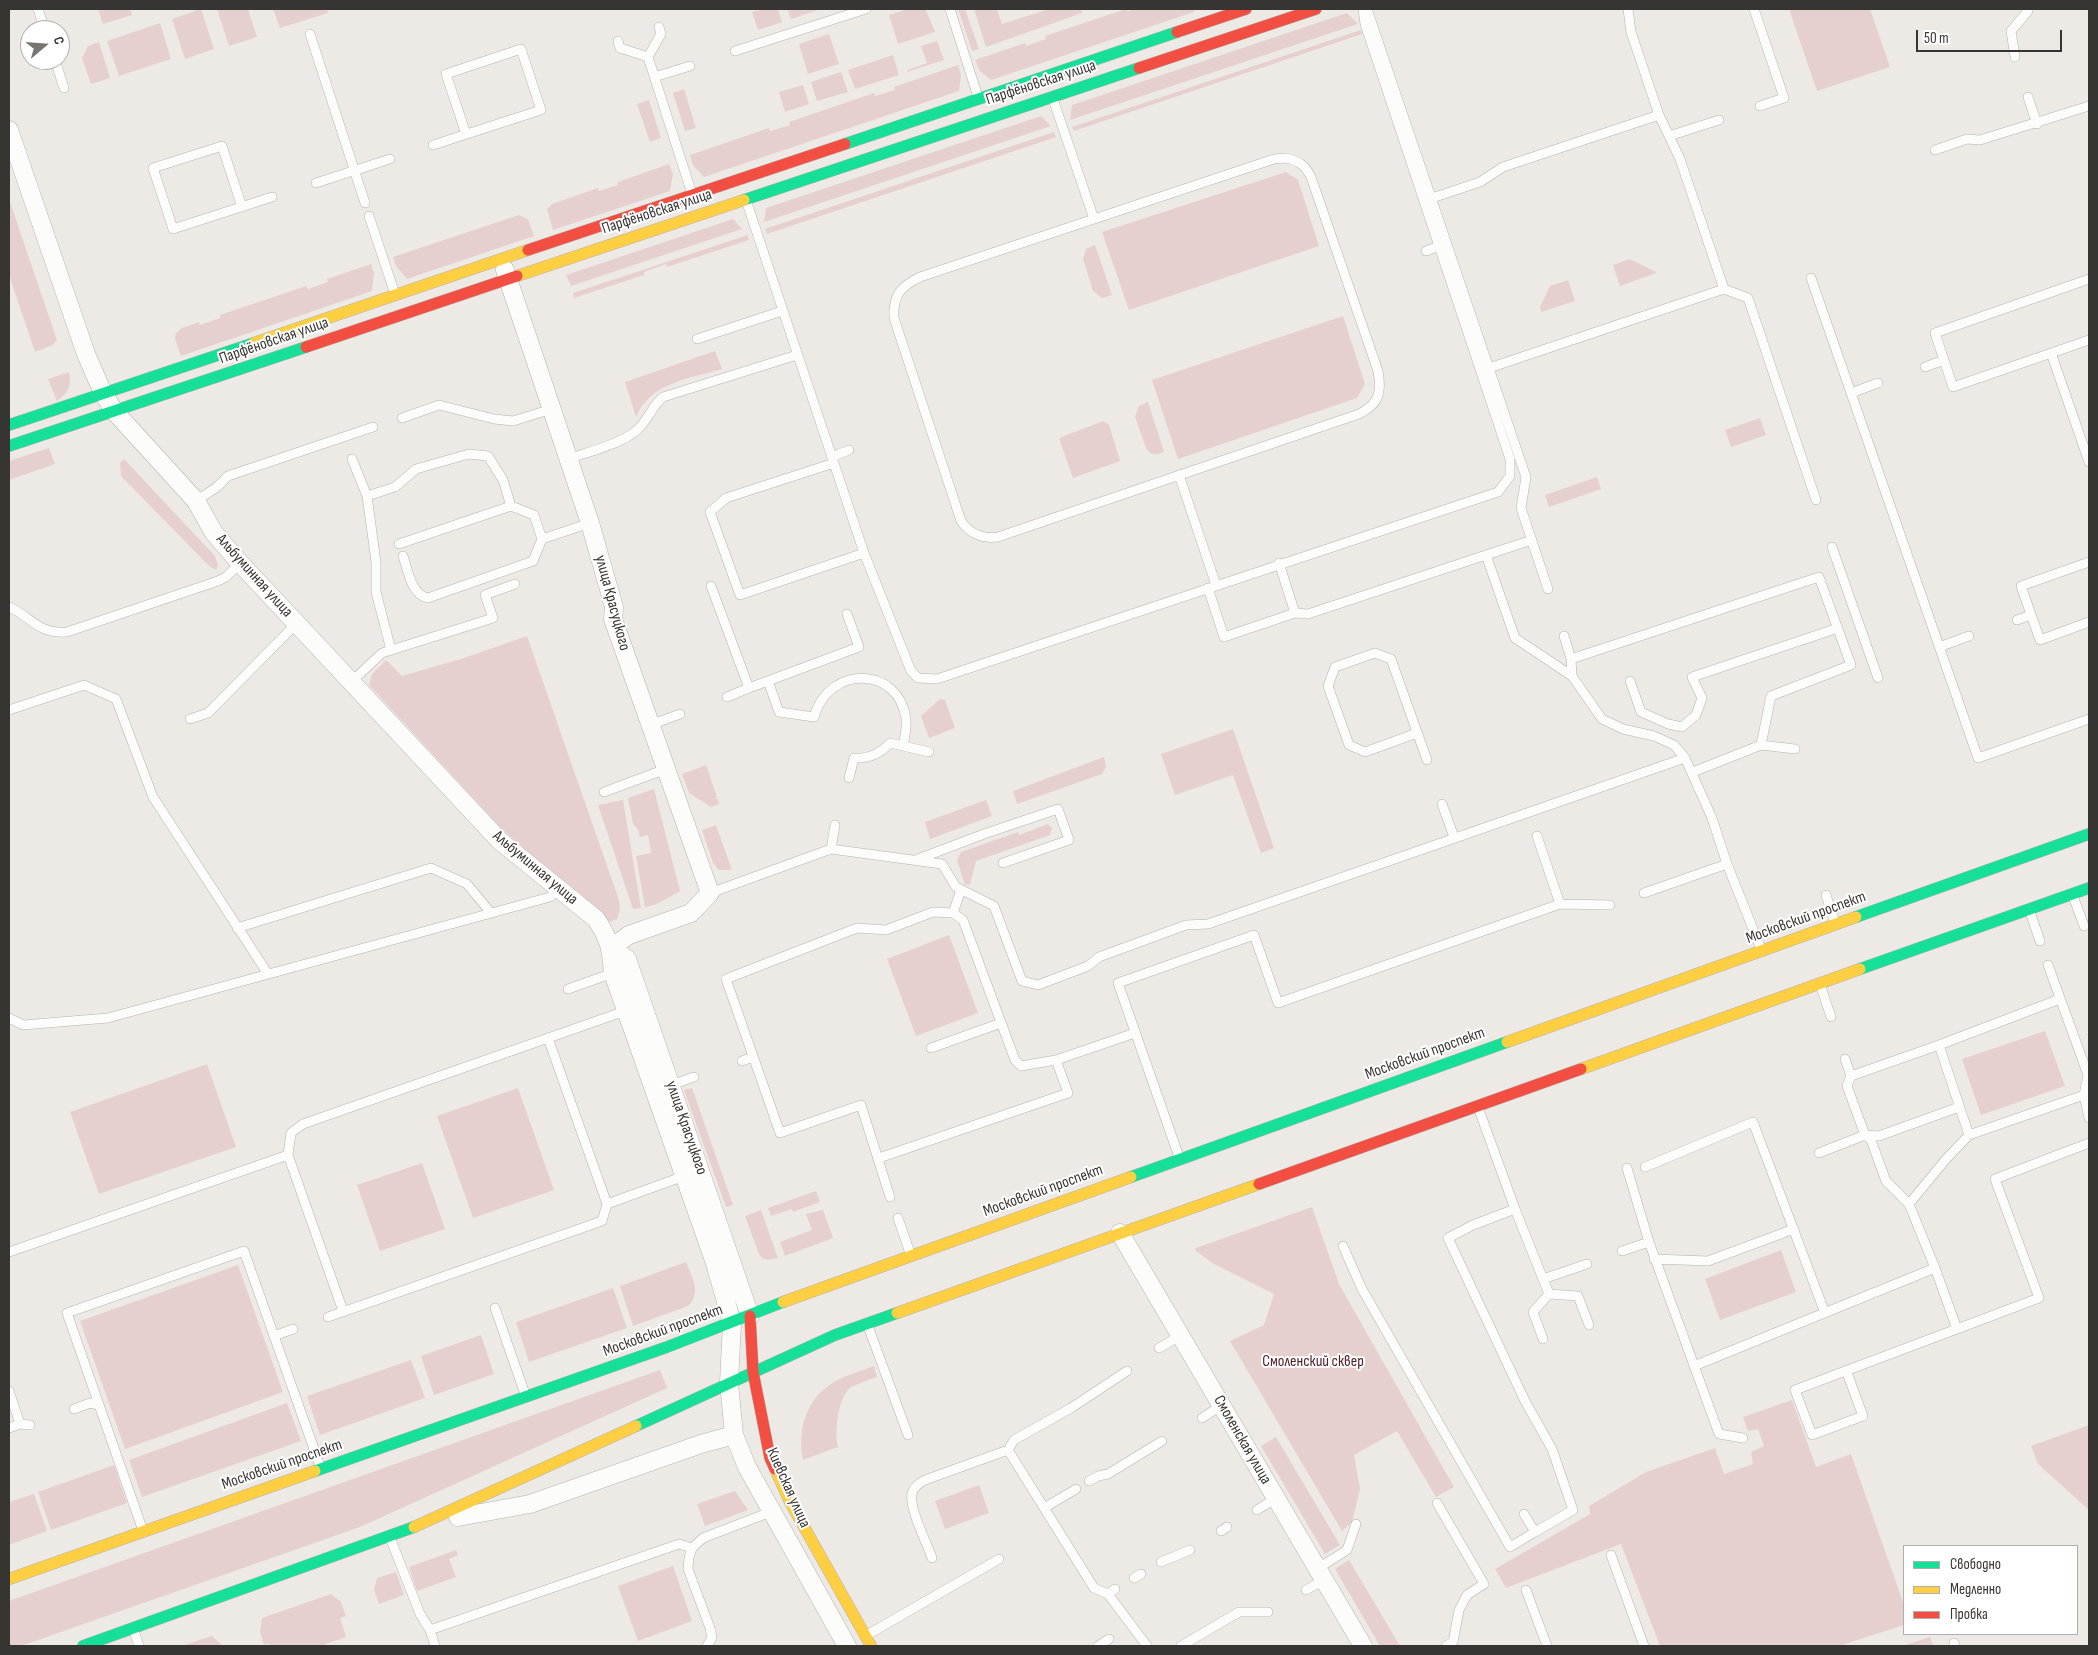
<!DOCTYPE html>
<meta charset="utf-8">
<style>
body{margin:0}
#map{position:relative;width:2098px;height:1655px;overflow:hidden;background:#edeae6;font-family:"Sofia Sans Condensed",sans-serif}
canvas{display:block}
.frame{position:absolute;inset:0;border:10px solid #373532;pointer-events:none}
.legend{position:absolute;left:1903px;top:1545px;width:175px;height:90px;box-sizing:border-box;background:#fff;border:1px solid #afaead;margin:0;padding:6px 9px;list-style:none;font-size:15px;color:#373532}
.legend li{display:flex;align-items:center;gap:10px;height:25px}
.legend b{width:25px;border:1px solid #afaead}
.north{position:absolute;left:20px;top:20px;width:50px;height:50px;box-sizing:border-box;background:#fff;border:1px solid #afaead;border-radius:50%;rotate:72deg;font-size:14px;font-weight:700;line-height:20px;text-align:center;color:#373532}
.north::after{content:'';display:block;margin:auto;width:18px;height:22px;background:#777471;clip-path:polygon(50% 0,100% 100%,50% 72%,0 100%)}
.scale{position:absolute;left:1916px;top:30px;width:146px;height:22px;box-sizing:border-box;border:2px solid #373532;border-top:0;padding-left:6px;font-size:15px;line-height:18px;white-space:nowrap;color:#373532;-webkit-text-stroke:4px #fff;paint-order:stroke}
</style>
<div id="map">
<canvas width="2098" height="1655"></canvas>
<div class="frame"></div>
<ul class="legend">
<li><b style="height:6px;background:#16e098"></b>Свободно</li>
<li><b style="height:6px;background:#ffcf43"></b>Медленно</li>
<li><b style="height:6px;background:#f24e42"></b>Пробка</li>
</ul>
<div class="north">С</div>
<div class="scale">50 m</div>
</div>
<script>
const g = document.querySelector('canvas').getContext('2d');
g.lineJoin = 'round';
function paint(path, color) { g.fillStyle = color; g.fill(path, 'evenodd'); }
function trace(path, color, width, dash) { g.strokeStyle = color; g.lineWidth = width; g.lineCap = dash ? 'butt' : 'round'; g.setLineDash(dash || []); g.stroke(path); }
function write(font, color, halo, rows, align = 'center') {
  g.font = font + ' "Sofia Sans Condensed",sans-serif'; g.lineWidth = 4; g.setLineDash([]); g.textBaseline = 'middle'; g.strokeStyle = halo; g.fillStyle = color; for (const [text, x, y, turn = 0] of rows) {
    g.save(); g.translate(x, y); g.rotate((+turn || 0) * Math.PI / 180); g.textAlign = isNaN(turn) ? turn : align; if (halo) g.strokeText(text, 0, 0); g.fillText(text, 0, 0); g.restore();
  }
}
paint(new Path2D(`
 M 98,9 L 130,9 L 132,15 L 103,24 Z
 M 201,9 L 214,49 L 185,59 L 172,19 Z
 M 217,9 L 248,9 L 257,37 L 229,46 Z
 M 273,9 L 327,9 L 328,13 L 280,28 Z
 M 762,9 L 778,9 L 782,22 L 758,30 L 752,12 Z
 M 787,9 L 821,9 L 791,19 Z
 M 908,9 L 926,10 L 935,32 L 898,44 L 889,15 Z
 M 958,9 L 965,9 L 979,49 L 972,51 Z
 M 974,9 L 997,9 L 1002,24 L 1049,9 L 1081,9 L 1082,13 L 986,47 Z
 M 1126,9 L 1128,11 L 1135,9 L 1194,9 L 1194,12 L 991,80 L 980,71 L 975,60 L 1025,43 L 1026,46 L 1046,39 L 1045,36 Z
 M 1789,9 L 1870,9 L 1890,67 L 1817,91 Z
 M 1347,13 L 1358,24 L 1070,120 L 1072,105 Z
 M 160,23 L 171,59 L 119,76 L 107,41 Z
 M 1361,30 L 1362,34 L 1074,131 L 1072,127 Z
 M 829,34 L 839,64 L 808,74 L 799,44 Z
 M 937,41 L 944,60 L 907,72 L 907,70 L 927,63 L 921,46 Z
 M 99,42 L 110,78 L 91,84 L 82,58 L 88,46 Z
 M 893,55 L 899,75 L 855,89 L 848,70 Z
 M 958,65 L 961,75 L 959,91 L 704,177 L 693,165 L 690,155 L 769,128 L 770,131 L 790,125 L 789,122 L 874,93 L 875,96 L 895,90 L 894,87 Z
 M 841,72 L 848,92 L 817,101 L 811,82 Z
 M 803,85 L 809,104 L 785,112 L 779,92 Z
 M 684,89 L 696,128 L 685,131 L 673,93 Z
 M 649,100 L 661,138 L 650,142 L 637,104 Z
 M 1041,116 L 1051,126 L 764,222 L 766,208 Z
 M 1054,132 L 1056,137 L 767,234 L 765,229 Z
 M 669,164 L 673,174 L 670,191 L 553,230 L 547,209 L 552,204 L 598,188 L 599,191 L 618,185 L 618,182 Z
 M 1286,172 L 1298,180 L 1319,246 L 1129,310 L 1102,232 Z
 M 9,199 L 57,340 L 53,345 L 35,352 L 9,275 Z
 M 519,215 L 528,219 L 534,236 L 407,279 L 396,266 L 393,257 Z
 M 733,219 L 742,229 L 571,286 L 566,275 Z
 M 748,235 L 749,240 L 667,267 L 666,264 L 644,272 L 644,275 L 574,298 L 573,293 Z
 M 1095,245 L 1112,295 L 1102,298 L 1093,291 L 1083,259 L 1086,249 Z
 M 1630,259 L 1656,272 L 1656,273 L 1620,286 L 1613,265 Z
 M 371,264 L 374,273 L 372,291 L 181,356 L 175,339 L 176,333 L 182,328 L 199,322 L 200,325 L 220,318 L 220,315 L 306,286 L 308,289 L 328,282 L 327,279 Z
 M 1568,280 L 1575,301 L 1541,312 L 1540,307 L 1550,286 Z
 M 1343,316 L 1365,384 L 1357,398 L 1178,459 L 1152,380 Z
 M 715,351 L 722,369 C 689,379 651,382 636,417 L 625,382 Z
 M 69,372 C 72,386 68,393 57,401 L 48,379 Z
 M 1148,402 L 1164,452 C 1157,455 1151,456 1146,448 L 1135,417 L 1139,406 Z
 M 1760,418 L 1766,435 L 1731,447 L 1725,430 Z
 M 1103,421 L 1109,425 L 1120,461 L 1073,478 L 1059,438 Z
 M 49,448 L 55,464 L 9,480 L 9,461 Z
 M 124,459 L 215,556 L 218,565 L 216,570 L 209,566 L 121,476 L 120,463 Z
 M 1597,477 L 1601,489 L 1549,507 L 1545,495 Z
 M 527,636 L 619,900 L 620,910 L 617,919 L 610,922 L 578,892 L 531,855 L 501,828 L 369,685 L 372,674 L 386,660 L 402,676 L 461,659 Z
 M 940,699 L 945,700 L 955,728 L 929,738 L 921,716 Z
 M 1233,729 L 1274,848 L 1261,853 L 1233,775 L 1175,795 L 1161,754 Z
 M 1104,757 L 1106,767 L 1102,774 L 1017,804 L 1013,791 Z
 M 706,765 L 717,797 L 715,799 L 718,799 L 719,804 L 711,807 L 689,793 L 682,774 Z
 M 654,789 L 680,891 L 657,904 L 645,907 L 636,856 L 651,853 L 648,835 L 640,837 L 638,829 L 633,824 L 628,798 Z
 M 623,800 L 641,908 L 633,909 L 598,805 Z
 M 986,800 L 992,816 L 930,839 L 925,822 Z
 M 1048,824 L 1052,828 L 1050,835 L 976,861 L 970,884 L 965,885 L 957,860 L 961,852 L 1018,832 L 1019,835 Z
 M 716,825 L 732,870 L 719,870 L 713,863 L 702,830 Z
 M 949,935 L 978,1013 L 916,1036 L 887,959 Z
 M 2045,1031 L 2065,1086 L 1981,1115 L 1962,1059 Z
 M 207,1064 L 236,1147 L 99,1194 L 70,1112 Z
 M 518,1088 L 554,1190 L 473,1218 L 437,1116 Z
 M 692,1088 L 733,1205 L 726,1207 L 684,1090 Z
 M 422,1163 L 445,1229 L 380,1251 L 357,1185 Z
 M 816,1191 L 820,1202 L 793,1212 L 792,1209 L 771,1216 L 768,1208 Z
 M 1312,1207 L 1339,1284 L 1454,1487 L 1436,1497 L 1397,1431 L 1354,1455 L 1360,1489 L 1352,1522 L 1342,1531 L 1230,1341 L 1264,1325 L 1274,1294 L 1212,1263 L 1195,1250 L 1196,1248 Z
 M 761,1210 L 778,1258 L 768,1260 L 763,1259 L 759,1254 L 745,1216 Z
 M 823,1210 L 833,1238 L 785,1256 L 780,1242 L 812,1230 L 806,1214 Z
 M 1781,1250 L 1796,1292 L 1720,1320 L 1705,1279 Z
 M 686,1262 C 692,1277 702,1293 688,1306 L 633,1326 L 620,1286 Z
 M 238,1265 L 283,1392 L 125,1449 L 80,1321 Z
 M 613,1288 L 627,1328 L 529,1362 L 516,1322 Z
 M 481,1335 L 494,1374 L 434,1395 L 421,1356 Z
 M 411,1360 L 425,1398 L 320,1435 L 307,1396 Z
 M 874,1366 L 877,1377 C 869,1380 859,1383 851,1387 C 838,1397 834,1432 838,1447 L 803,1460 C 797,1430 806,1398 834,1382 C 846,1375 861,1371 874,1366 Z
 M 660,1370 L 667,1388 L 360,1527 L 21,1646 L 9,1646 L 9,1601 Z
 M 1792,1400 L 1816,1467 L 1851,1454 L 1904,1605 L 1904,1625 L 1839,1646 L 1660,1646 L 1621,1544 L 1506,1588 L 1495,1569 L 1590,1514 L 1589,1506 L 1646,1472 L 1715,1448 L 1724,1474 L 1753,1464 L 1751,1452 L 1764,1446 L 1758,1429 L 1748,1431 L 1743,1417 Z
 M 287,1403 L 301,1441 L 142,1497 L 129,1460 Z
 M 2089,1425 L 2089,1510 L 2038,1464 L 2031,1446 Z
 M 1276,1437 L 1340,1545 L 1325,1554 L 1261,1446 Z
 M 114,1465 L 127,1503 L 51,1530 L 38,1492 Z
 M 979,1485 L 989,1513 L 945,1529 L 935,1501 Z
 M 735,1491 L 748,1510 L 705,1526 L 697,1504 Z
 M 34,1494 L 47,1531 L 9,1545 L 9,1502 Z
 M 456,1550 L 458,1555 L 449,1559 L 456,1577 L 417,1591 L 409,1567 Z
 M 1349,1560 L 1400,1646 L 1380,1646 L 1335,1569 Z
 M 673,1566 L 692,1621 L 638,1641 L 618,1586 Z
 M 396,1572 L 404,1595 L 379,1604 L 374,1590 L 377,1578 Z
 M 331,1594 L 341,1602 L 346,1616 L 340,1618 L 346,1637 L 320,1646 L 270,1646 L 268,1643 L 264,1645 L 260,1632 L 262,1618 Z
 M 212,1636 L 223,1646 L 181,1646 Z
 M 1930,1637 L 1933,1646 L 1902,1646 Z`), '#e6d0cf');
const lane = new Path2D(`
 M 38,9 L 45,30
 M 950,9 L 978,97
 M 1367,9 L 1526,477 L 1521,508 L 1548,589
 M 1628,9 L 1631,32 L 1659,115 L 1680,159 L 1724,289
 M 1754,9 L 1784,98 L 1760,106
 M 310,34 L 365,203
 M 618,41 L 620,48 L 648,57 L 661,34 L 659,27
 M 735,51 L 866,9
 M 648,57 L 692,194
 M 2015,57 L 2011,31 L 2028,11 L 2028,9
 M 55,60 L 64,88
 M 654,77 L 690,66
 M 2028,97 L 2037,124
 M 1053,99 L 1094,219
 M 1669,136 L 1719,120
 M 433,145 L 541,110 L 521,49 L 446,74 L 466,134
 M 1935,150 L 1967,139 L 1980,140 L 2089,106
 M 1286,158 C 1299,161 1305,165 1311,177 L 1378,371 C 1382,393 1379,404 1359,414 L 998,537 C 982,539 970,534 961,521 L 894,318 C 893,295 900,287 920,277 L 1274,159 Z
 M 316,183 L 390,159
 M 1432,198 L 1480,182 L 1503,167 L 1659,115
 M 746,200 L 864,553 L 911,671 L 918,678 L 937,679 L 1498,492 L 1510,476 L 1510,459 L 1365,24 L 1363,9
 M 242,207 L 222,146 L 153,168 L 173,229 L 272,197
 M 369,216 L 395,294
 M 1426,251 L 1439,246
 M 1811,278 L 1978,758 L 2089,719
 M 2089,279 L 1935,333 L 1953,387 L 2089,340
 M 697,339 L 782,311
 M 2051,353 L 2089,462
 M 1925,367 L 1944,360
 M 1489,368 L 1724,289 L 1748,298 L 1816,500
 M 1851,393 L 1878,383
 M 402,418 L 439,405 L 494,419 L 513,421 L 552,409
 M 832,457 L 849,450
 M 352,459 L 367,496 L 376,562 L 376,592 L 391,650
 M 568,459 C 588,452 621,444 637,430 C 648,421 651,407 663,397 L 797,355
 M 834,463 L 726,498 L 710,512 L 740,595 L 864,553
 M 1179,475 L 1216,585
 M 367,496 L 395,487 L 416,469 L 469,454 L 488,456 L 503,480 L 511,506 L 534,515 L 542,539 L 590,523
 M 196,501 L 217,487 L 228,476 L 373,427
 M 1532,540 L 1486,555 L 1515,638 L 1572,676 L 1602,719 L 1623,729 L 1654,736 L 1674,745 L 1685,758 L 1712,818 L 1727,864 L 1761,949
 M 399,544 L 511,506
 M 1832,547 L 1878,678
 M 403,556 C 408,570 411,595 428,598 L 533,561 L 542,539
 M 2089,562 L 2021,586 L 2040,640 L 2089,622
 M 1279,563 L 1295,613 L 1308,614 L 1486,555
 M 711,586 L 749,688 L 859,647 L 847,614
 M 1208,588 L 1224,637 L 1295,613
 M 9,607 C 32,617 37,634 67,632 L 218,581 L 226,577 L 240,563
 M 2017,620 L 2031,615
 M 1564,636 L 1571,659 L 1572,676
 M 1939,647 L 1969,636
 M 1571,659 L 1819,577 L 1851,665 L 1771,696 L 1761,745
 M 768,681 L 779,712 L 814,717 C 829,664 899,666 906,719 C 907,728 905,737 903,746
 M 1630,681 L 1641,712 L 1668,724 L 1682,727 L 1696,715 L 1702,698 L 1692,677 L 1838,628
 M 351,682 L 382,653 L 493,618 L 485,595 L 515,584
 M 727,697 L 749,688
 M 9,710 L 84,685 L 116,699 L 153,797 L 268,974
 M 190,719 L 208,713 L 297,623
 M 650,725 L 680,714
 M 1417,733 L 1365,752 L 1349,745 L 1328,686 L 1335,667 L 1375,653 L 1391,659 L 1427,760
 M 1693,772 L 1761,745 L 1795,749
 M 849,778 L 854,758 C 869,759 880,754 890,743 L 929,752
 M 604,792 L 666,769
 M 1442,804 L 1454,837
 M 1537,836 L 1560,904
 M 831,849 L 835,825
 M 918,859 L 984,834 L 1058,809 L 1069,840 L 1003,863
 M 710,893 L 831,849 L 942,864 L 956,887 L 994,906 L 1022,981 L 1038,985 L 1088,966 L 1099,957 L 1186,925 L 1208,924 L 1685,758
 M 1644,893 L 1727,864
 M 1826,895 L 1835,923
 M 2073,896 L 2084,926
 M 2030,912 L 2040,941
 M 953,913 L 961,890
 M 237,928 L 431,868 L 467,884 L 491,913
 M 2048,965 L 2088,1075 L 2084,1095 L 2089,1118
 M 1821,987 L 1831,1017
 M 568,989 L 613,973
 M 9,1018 L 23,1025 L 108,1018 L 550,897 L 558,888
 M 1939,1045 L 1969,1135
 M 931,1048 L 1001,1023
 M 742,1061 L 753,1057
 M 1851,1076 L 1939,1045 L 2060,999
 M 671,1085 L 694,1077
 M 1478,1107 L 1515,1209 L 1543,1279 L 1587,1264
 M 1819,1153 L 1865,1135 L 1879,1136 L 1959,1107
 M 1179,1157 L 1118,983 L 1254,935 L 1278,1003 L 1560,904 L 1610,905
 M 879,1158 L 1068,1093 L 1056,1060 L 1135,1033
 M 1645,1167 L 1753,1122 L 1825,1313
 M 890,1197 L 861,1105 L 780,1133 L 726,979 L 857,928 L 886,930 L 933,912 L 953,913 L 963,920 L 1015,1060 L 1021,1066 L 1056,1060
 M 607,1204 L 687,1175
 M 1909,1204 L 1947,1158 L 1969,1135 L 2084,1095
 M 1515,1209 L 1473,1225 L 1448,1238 L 1525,1401 L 1552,1449 L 1573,1510 L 1535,1532 L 1524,1514
 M 898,1218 L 910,1253
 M 1649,1242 L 1719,1434 L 1743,1438
 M 1343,1246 L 1362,1289 L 1510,1547 L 1535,1532
 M 1622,1251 L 1649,1242 L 1627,1168
 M 9,1252 L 288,1155
 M 1654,1259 L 1708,1261 L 1794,1229
 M 1935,1268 L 1957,1329
 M 1543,1279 L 1549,1294 L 1578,1296 L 1589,1325
 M 495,1308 L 525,1394
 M 343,1311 L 288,1155 L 291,1133 L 303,1124 L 628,1010
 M 328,1317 L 602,1221 L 607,1204 L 548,1038
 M 868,1326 L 908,1435
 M 274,1336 L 293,1329
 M 1543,1339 L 1533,1312 L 1549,1294
 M 1159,1348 L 1180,1336
 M 1694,1366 L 1935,1268 L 1909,1204 L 1886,1181 L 1871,1140 L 1865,1135 L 1847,1086 L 1851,1076 L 1845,1059
 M 1846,1370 L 1863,1416 L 1812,1435 L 1795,1390 L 2039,1298 L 1995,1179 L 2089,1143
 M 9,1391 L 20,1424 L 9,1428
 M 74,1409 L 90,1403 L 99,1405
 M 1202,1418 L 1222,1405
 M 20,1424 L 30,1425
 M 1008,1450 L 1094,1588 L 1108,1594 L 1115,1589
 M 1089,1481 L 1098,1476 L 1108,1474 L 1162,1441
 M 1437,1503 L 1484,1584 L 1467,1595 L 1459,1610 L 1453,1642 L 1446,1646
 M 1044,1508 L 1076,1489
 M 1257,1510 L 1276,1498
 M 142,1528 L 67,1313 L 244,1251 L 320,1466
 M 1221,1531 L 1227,1527
 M 391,1540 L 420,1614 L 430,1630 L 435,1646
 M 1611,1555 L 1644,1646
 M 932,1558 C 927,1543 909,1509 912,1494 C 914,1486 920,1483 925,1480 L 1008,1450 L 1014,1440 L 1071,1408 L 1127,1371
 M 1161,1562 L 1190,1550
 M 1317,1569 L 1347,1550 L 1356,1524
 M 1134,1578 L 1141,1574
 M 1306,1590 L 1324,1580
 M 1526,1590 L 1547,1646
 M 1108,1594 L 1147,1646
 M 430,1630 L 679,1544 L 692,1548
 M 134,1631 L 139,1646
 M 867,1635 L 999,1559
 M 1954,1643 L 1955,1646
 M 707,1646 L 712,1638 L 710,1628 L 688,1569 L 689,1557 L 692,1548 L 703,1538 L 773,1511
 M 1098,1646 L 1109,1639
 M 1181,1646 L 1239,1612 L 1268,1612`);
const street = new Path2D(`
 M 9,130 L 86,354 L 103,393 L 114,411 L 196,501 L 214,533 L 240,563 L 500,841 L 596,919 C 610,940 611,949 613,973 L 715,1263 L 732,1323 L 729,1383 L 734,1435 L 747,1467 L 847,1646
 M 505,270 L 590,523 L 614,607 L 613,619 L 710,893 L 691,913 L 629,935 L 611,948
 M 611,948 L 627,959 L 750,1316
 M 1120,1233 L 1363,1646
 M 458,1517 L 530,1504 L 701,1444 L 734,1435`);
const fast = new Path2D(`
 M 845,144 L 1177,32
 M 744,200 L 1139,68
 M 9,425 L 254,343
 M 9,446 L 306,347
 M 1856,917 L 2089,834
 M 1860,969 L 2089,888
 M 1131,1177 L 1507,1042
 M 636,1426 L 835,1335 L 897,1313
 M 315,1471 L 667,1347 L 783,1302
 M 83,1646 L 414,1527`);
const slow = new Path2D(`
 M 517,276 L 744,200
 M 254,343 L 528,250
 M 1507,1042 L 1856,917
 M 1581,1069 L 1860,969
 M 783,1302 L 1131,1177
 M 897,1313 L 1259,1184
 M 775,1469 L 790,1502 L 871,1646
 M 414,1527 L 636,1426
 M 9,1579 L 315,1471`);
const jam = new Path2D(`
 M 1177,32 L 1246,9
 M 1139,68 L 1316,9
 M 528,250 L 845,144
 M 306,347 L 517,276
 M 1259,1184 L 1581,1069
 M 750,1316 L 753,1372 L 770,1458 L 775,1469`);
trace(lane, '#b4b2af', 10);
trace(street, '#b4b2af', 19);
trace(fast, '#b4b2af', 12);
trace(slow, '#b4b2af', 12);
trace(jam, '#b4b2af', 12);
trace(lane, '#fcfcfb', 9);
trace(street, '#fcfcfb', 18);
trace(fast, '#16e098', 11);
trace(slow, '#ffcf43', 11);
trace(jam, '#f24e42', 11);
write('16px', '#373532', '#fff', [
 ["Парфёновская улица",1041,83,-18],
 ["Парфёновская улица",657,212,-18],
 ["Парфёновская улица",274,341,-19],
 ["Альбуминная улица",254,576,48],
 ["улица Красуцкого",612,603,75],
 ["Альбуминная улица",535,868,40],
 ["Московский проспект",1806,918,-20],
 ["Московский проспект",1425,1054,-20],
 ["улица Красуцкого",686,1128,71],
 ["Московский проспект",1043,1191,-20],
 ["Московский проспект",663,1331,-20],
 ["Смоленская улица",1242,1440,60],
 ["Московский проспект",282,1465,-19],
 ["Киевская улица",788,1488,66]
]);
write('16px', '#532129', '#fff', [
 ["Смоленский сквер",1313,1362]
]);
</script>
